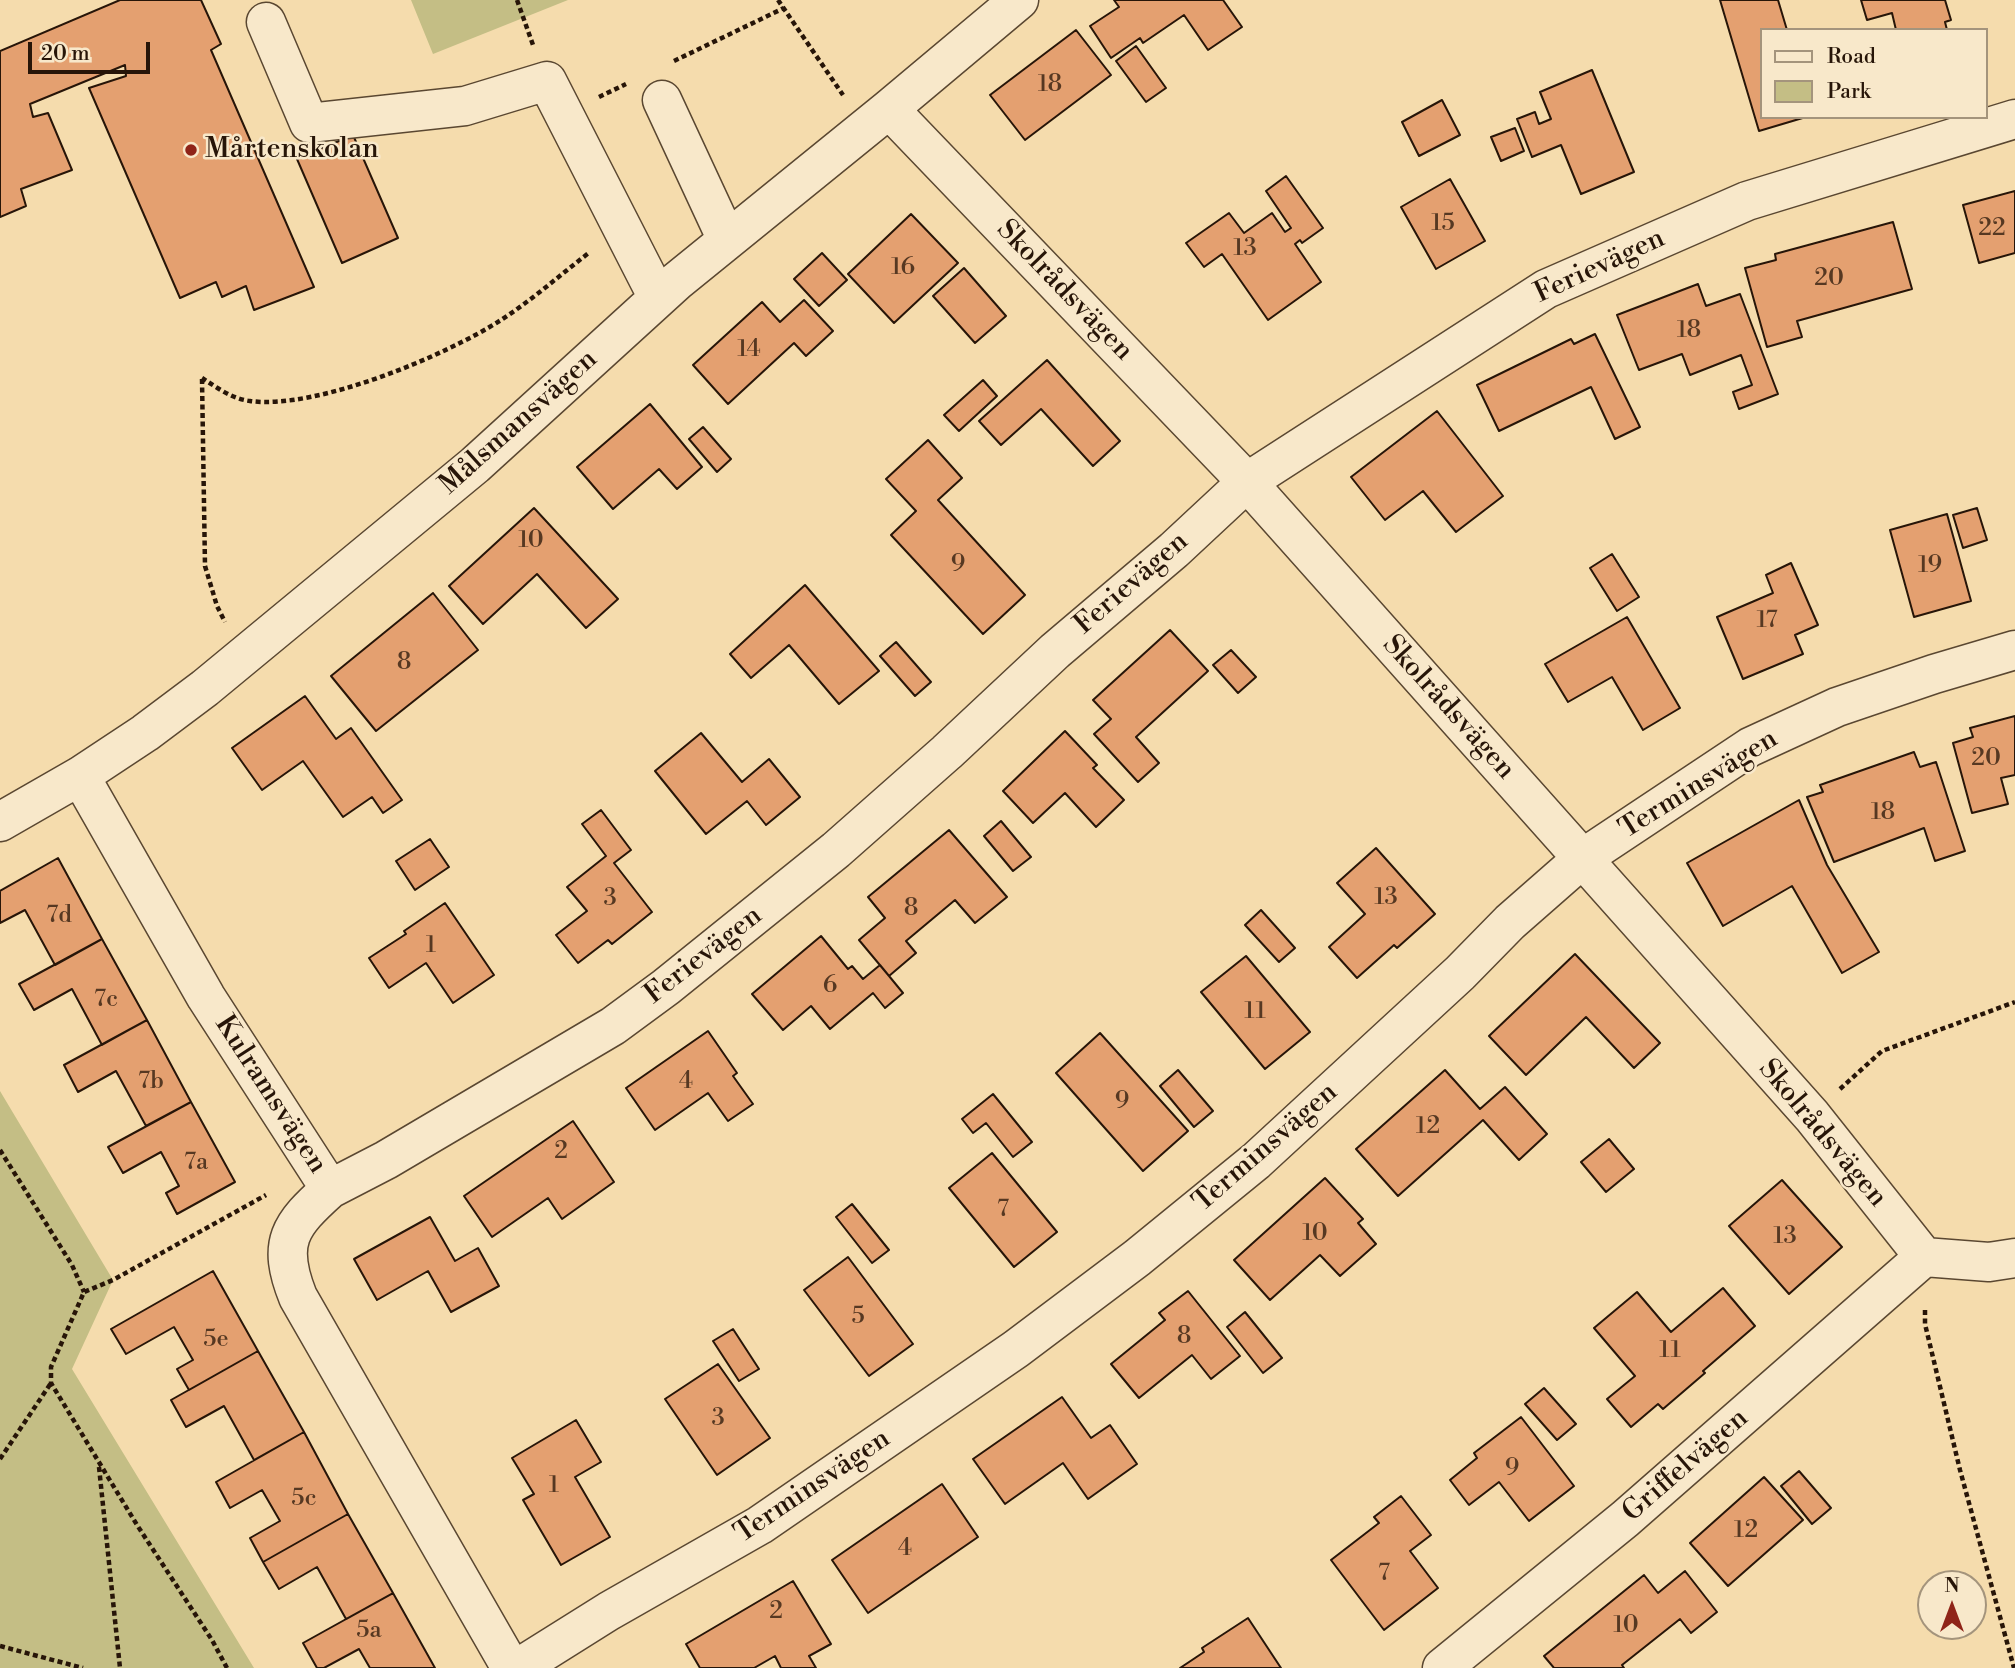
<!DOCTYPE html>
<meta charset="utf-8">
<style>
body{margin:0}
#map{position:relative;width:2015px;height:1668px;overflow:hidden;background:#f5dcad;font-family:"Libre Bodoni",serif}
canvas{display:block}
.legend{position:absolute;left:1760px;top:28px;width:228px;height:91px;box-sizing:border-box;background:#f8e8ca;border:2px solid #a4947c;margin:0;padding:9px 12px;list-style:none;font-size:21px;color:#271508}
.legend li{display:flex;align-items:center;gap:14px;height:35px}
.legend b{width:35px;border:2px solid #a4947c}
.north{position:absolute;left:1917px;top:1570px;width:70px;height:70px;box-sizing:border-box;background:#f8e8ca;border:2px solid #a4947c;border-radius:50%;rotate:0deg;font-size:19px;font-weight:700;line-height:28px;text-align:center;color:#271508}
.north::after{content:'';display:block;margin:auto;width:24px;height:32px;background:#8f2418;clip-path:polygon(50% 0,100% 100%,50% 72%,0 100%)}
.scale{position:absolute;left:28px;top:42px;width:122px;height:32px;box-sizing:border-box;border:4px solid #271508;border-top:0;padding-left:9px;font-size:21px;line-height:24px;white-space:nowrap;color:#271508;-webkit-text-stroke:5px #f8e8ca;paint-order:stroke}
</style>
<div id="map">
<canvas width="2015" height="1668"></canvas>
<ul class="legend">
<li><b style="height:9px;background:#f8e8ca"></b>Road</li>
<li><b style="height:19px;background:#c4be85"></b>Park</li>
</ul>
<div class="north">N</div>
<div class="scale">20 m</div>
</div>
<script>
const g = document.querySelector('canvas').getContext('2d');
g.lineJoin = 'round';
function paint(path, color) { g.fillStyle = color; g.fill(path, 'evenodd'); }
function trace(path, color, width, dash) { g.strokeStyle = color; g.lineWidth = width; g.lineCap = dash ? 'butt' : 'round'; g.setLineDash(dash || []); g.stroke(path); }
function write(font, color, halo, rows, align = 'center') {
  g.font = font + ' "Libre Bodoni",serif'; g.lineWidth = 5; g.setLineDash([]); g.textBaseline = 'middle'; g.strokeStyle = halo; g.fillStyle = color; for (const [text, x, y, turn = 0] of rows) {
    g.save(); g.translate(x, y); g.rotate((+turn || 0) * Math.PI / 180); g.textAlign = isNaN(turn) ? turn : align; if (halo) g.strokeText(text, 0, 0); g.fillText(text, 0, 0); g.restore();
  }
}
paint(new Path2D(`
 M 411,0 L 568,0 L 433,54 Z
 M 0,1091 L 113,1280 L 72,1369 L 254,1668 L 0,1668 Z`), '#c4be85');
const building = new Path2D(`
 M 120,0 L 201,0 L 221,44 L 211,50 L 314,287 L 254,310 L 246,286 L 222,297 L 216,282 L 180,298 L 89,88 L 126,76 L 125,65 L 30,104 L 33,117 L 48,113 L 72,170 L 21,189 L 26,206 L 0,217 L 0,51 Z
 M 1114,0 L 1223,0 L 1242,27 L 1208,50 L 1184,15 L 1143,43 L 1140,38 L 1111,58 L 1090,26 L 1119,7 Z
 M 1720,0 L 1778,0 L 1787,30 L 1761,30 L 1761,117 L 1806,117 L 1759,131 Z
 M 1861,0 L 1945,0 L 1951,20 L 1945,22 L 1947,30 L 1896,30 L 1892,13 L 1867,20 Z
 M 1076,30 L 1111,75 L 1025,140 L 990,95 Z
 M 1136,46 L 1166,88 L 1146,102 L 1116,61 Z
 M 1592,70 L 1634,172 L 1581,194 L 1561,145 L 1532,157 L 1517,119 L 1535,112 L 1539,124 L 1551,119 L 1540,92 Z
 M 1442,100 L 1460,135 L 1419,156 L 1402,122 Z
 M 1515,128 L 1524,151 L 1501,161 L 1491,137 Z
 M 353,135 L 398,238 L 342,263 L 297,159 Z
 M 1286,176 L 1323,228 L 1302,243 L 1300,240 L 1295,244 L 1321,282 L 1268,320 L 1222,254 L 1204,267 L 1186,243 L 1229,213 L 1244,233 L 1272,213 L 1285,232 L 1291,228 L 1266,191 Z
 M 1450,179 L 1485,241 L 1436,269 L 1401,207 Z
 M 2015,191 L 2015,253 L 1979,263 L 1963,205 Z
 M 911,214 L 958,263 L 894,323 L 848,274 Z
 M 1893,222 L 1912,289 L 1797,321 L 1802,337 L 1767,347 L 1745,268 L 1776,260 L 1775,254 Z
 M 822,253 L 847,280 L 819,306 L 794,279 Z
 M 964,268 L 1006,316 L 975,343 L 933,296 Z
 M 1698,284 L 1706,306 L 1740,294 L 1778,394 L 1739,409 L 1733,392 L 1752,385 L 1741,355 L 1690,375 L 1682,354 L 1639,370 L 1617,315 Z
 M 804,300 L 833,331 L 806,356 L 794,343 L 728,404 L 693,365 L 762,302 L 780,322 Z
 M 1595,334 L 1640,427 L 1615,439 L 1591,387 L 1499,431 L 1477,385 L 1571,339 L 1574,344 Z
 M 1047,360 L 1120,441 L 1093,466 L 1041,409 L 1001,445 L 979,421 Z
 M 983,380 L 997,396 L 959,431 L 944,415 Z
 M 650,404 L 702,467 L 677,489 L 659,469 L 613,509 L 577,467 Z
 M 1437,411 L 1503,496 L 1456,532 L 1423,491 L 1385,520 L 1351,477 Z
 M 703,427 L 731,459 L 717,472 L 689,439 Z
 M 928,440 L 962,478 L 938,500 L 1025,595 L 983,634 L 891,535 L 916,511 L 886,479 Z
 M 534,508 L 618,599 L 586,628 L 537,574 L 483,624 L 449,586 Z
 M 1977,508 L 1987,540 L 1963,548 L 1953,515 Z
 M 1947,514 L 1971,601 L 1914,617 L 1890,530 Z
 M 1612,554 L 1639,597 L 1617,611 L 1590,568 Z
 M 1791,563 L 1818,625 L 1795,635 L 1803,654 L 1743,679 L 1717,617 L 1773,593 L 1766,575 Z
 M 805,585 L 879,671 L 839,704 L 789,645 L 751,678 L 730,654 Z
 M 433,593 L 478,650 L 376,731 L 331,676 Z
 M 1627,617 L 1680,708 L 1643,730 L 1612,677 L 1568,702 L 1545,664 Z
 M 1170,630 L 1208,671 L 1136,737 L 1159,763 L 1138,782 L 1094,734 L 1111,719 L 1093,700 Z
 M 896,642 L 931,682 L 915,696 L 880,656 Z
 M 1231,650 L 1256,677 L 1238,693 L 1213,665 Z
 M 305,696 L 336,739 L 351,728 L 402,800 L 383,813 L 372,797 L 343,817 L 303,761 L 262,790 L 232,748 Z
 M 2015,716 L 2015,775 L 2001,778 L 2008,804 L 1972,813 L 1953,743 L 1973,737 L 1970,728 Z
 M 1065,731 L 1097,765 L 1093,768 L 1124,800 L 1096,827 L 1065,793 L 1033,823 L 1003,791 Z
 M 701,733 L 742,782 L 769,759 L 800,797 L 766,825 L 747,801 L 706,834 L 655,771 Z
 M 1914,752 L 1920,767 L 1936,762 L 1965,851 L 1935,861 L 1924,828 L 1834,862 L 1807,797 L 1823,792 L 1820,785 Z
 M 1799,800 L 1827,865 L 1879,952 L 1842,973 L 1792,886 L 1723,926 L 1687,863 Z
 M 601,810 L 631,850 L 614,863 L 652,912 L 612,944 L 608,940 L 578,963 L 556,935 L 587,911 L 567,887 L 606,856 L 582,824 Z
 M 1001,821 L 1031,857 L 1013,871 L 984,836 Z
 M 949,830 L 1007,897 L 975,923 L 955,900 L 906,941 L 916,953 L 889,976 L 859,940 L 885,918 L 868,897 Z
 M 430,839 L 449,867 L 415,890 L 396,861 Z
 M 1376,848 L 1435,914 L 1397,948 L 1394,945 L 1357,978 L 1329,947 L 1365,914 L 1337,883 Z
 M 58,858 L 102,939 L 55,965 L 25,910 L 0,923 L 0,891 Z
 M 445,903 L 494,975 L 453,1003 L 426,963 L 389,988 L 369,958 L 406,934 L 404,931 Z
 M 1261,910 L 1295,948 L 1279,962 L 1245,925 Z
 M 821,936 L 848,969 L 852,966 L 863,979 L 880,965 L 903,993 L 885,1008 L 873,993 L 830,1029 L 811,1006 L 783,1030 L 752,994 Z
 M 102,939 L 147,1020 L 102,1045 L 72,989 L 34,1010 L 19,984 Z
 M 1575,954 L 1660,1043 L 1634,1068 L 1586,1017 L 1526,1075 L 1489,1036 Z
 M 1246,956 L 1310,1032 L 1265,1069 L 1201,992 Z
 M 147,1020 L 191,1102 L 146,1126 L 116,1071 L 78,1092 L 64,1065 Z
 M 708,1031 L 737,1073 L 733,1076 L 753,1104 L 728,1121 L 708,1093 L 655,1130 L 626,1088 Z
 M 1100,1033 L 1188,1131 L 1143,1171 L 1056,1073 Z
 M 1178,1070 L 1213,1111 L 1194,1127 L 1160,1086 Z
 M 1445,1070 L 1480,1109 L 1505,1087 L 1547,1134 L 1519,1160 L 1483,1120 L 1398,1196 L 1356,1149 Z
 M 993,1094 L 1032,1142 L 1013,1157 L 986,1123 L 973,1133 L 962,1119 Z
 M 191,1102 L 235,1182 L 177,1214 L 166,1193 L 179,1186 L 161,1152 L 123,1173 L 108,1147 Z
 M 573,1121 L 614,1182 L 562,1219 L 548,1198 L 492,1237 L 464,1196 Z
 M 1609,1139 L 1634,1169 L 1606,1192 L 1581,1162 Z
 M 992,1153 L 1057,1232 L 1014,1267 L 949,1188 Z
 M 1325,1178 L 1363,1219 L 1358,1223 L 1376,1244 L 1340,1276 L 1320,1255 L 1270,1300 L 1234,1260 Z
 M 1782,1180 L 1842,1247 L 1789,1294 L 1729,1226 Z
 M 852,1204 L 889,1250 L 872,1263 L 836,1217 Z
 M 430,1217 L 455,1261 L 478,1248 L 499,1286 L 451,1312 L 428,1271 L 377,1300 L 354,1259 Z
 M 848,1257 L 913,1344 L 869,1376 L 804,1290 Z
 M 213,1271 L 258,1351 L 189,1390 L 177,1369 L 193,1360 L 174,1327 L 126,1354 L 111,1329 Z
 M 1723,1288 L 1755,1326 L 1703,1371 L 1705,1373 L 1663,1409 L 1658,1404 L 1631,1427 L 1607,1399 L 1635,1376 L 1594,1328 L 1637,1292 L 1671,1332 Z
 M 1188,1291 L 1240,1356 L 1211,1379 L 1192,1355 L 1139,1398 L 1111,1364 L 1165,1320 L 1159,1313 Z
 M 1245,1312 L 1282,1358 L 1263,1373 L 1227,1327 Z
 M 733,1329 L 759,1369 L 739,1381 L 713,1341 Z
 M 258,1351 L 304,1432 L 254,1460 L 224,1406 L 186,1427 L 171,1400 Z
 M 718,1364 L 770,1438 L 717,1475 L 665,1399 Z
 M 1544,1388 L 1576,1424 L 1557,1440 L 1525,1404 Z
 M 1062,1397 L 1091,1438 L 1110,1425 L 1137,1464 L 1088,1499 L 1063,1463 L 1005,1504 L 973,1459 Z
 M 1521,1417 L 1574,1486 L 1529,1521 L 1499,1482 L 1469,1505 L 1450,1480 L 1477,1458 L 1474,1453 Z
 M 576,1420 L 601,1462 L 575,1477 L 610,1537 L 561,1565 L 523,1500 L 534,1494 L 512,1458 Z
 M 304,1432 L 348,1514 L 263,1562 L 250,1538 L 280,1521 L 262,1490 L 230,1508 L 216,1482 Z
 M 1799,1471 L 1831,1508 L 1812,1524 L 1781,1486 Z
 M 1764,1477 L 1803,1520 L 1728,1586 L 1690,1543 Z
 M 942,1484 L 978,1537 L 868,1613 L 832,1560 Z
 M 1401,1496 L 1431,1535 L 1410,1551 L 1438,1588 L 1384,1630 L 1331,1560 L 1379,1523 L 1374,1517 Z
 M 348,1514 L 393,1593 L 346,1619 L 317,1567 L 279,1589 L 263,1562 Z
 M 1685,1571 L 1717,1612 L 1691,1633 L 1680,1619 L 1622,1665 L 1624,1668 L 1554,1668 L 1544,1656 L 1644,1575 L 1658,1593 Z
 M 793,1581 L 831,1644 L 809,1656 L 816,1668 L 781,1668 L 775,1656 L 754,1668 L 700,1668 L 686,1644 Z
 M 393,1593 L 435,1668 L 370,1668 L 359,1649 L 324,1668 L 317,1668 L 303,1643 Z
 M 1248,1618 L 1281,1668 L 1180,1668 L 1204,1652 L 1202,1648 Z`);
paint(building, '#e4a070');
trace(building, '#271508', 2);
const minor = new Path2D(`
 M 266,22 L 309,123 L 465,106 L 547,81 L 658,298
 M 662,100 L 727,240
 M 889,109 L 1247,482 L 1812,1116 L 1924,1257 L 1989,1262 L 2015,1258
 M 80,776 L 206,997 L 330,1189 C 290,1225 276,1242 298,1297 L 511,1668
 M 0,822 L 80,776 L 145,733 L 205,688 L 475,465 L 677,281 L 889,109 L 1019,0
 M 330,1189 L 386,1160 L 613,1026 L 666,987 L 836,850 L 947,752 L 1055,651 L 1174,550 L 1247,482 L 1546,289 L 1747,201 L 2015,119
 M 518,1668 L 609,1611 L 760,1525 L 1016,1349 L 1137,1258 L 1256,1161 L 1460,973 L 1510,922 L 1583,858 L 1750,747 L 1837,707 L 1934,674 L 2015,650
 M 1442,1668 L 1625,1519 L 1924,1257`);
trace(minor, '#5a4731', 41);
trace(new Path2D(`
 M 517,0 L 533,45
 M 778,0 L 843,95
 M 674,61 L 784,8
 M 599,97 L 626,84
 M 202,378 C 216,387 232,399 250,401 C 316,410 445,356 501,320 C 532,300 560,275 590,252
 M 202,379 L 205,566 L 217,606 L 225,622
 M 1840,1089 L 1882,1051 L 2015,1002
 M 0,1150 L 72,1265 L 84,1292
 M 1925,1310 L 1925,1324 L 1960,1470 L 2014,1668
 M 0,1459 L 51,1383
 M 99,1467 L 120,1668
 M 0,1646 L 83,1668
 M 227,1668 L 212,1640 L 137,1525 L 51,1383 L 51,1367 L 84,1292 L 113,1280 L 266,1195`), '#271508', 4.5, [5, 3.5]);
trace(minor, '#f8e8ca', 38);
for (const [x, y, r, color] of [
 [191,150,7,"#8f2418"]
]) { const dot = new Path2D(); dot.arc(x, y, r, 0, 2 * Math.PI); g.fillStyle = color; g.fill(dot); trace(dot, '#f8e8ca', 2.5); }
write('24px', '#563822', null, [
 ["18",1050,85],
 ["15",1443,224],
 ["22",1992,229],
 ["13",1245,249],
 ["16",903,268],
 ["20",1829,279],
 ["18",1689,331],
 ["14",749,350],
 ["10",531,541],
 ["9",958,565],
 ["19",1930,566],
 ["17",1767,621],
 ["8",404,663],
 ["20",1986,759],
 ["18",1883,813],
 ["13",1386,898],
 ["3",610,899],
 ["8",911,909],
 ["7d",59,916],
 ["1",431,946],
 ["6",830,986],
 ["7c",106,1000],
 ["11",1255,1012],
 ["7b",151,1082],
 ["4",686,1082],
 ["9",1122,1102],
 ["12",1428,1127],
 ["2",561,1152],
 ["7a",196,1163],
 ["7",1003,1210],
 ["10",1315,1234],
 ["13",1785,1237],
 ["5",858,1317],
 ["8",1184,1337],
 ["5e",216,1340],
 ["11",1670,1351],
 ["3",718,1419],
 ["9",1512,1469],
 ["1",554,1486],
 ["5c",304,1499],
 ["12",1746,1531],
 ["4",905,1549],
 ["7",1384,1574],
 ["2",776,1612],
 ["10",1626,1626],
 ["5a",369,1631]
]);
write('28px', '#271508', '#f8e8ca', [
 ["Mårtenskolan",205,150]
], 'left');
write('28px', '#271508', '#f8e8ca', [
 ["Ferievägen",1600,267,-25],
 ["Skolrådsvägen",1064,291,46],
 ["Målsmansvägen",519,423,-42],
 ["Ferievägen",1132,584,-41],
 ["Skolrådsvägen",1448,708,48],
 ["Terminsvägen",1699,785,-32],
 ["Ferievägen",704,956,-38],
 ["Kulramsvägen",270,1095,57],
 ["Skolrådsvägen",1822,1134,50],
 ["Terminsvägen",1266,1148,-41],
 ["Griffelvägen",1686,1466,-41],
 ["Terminsvägen",813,1487,-34]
]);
</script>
